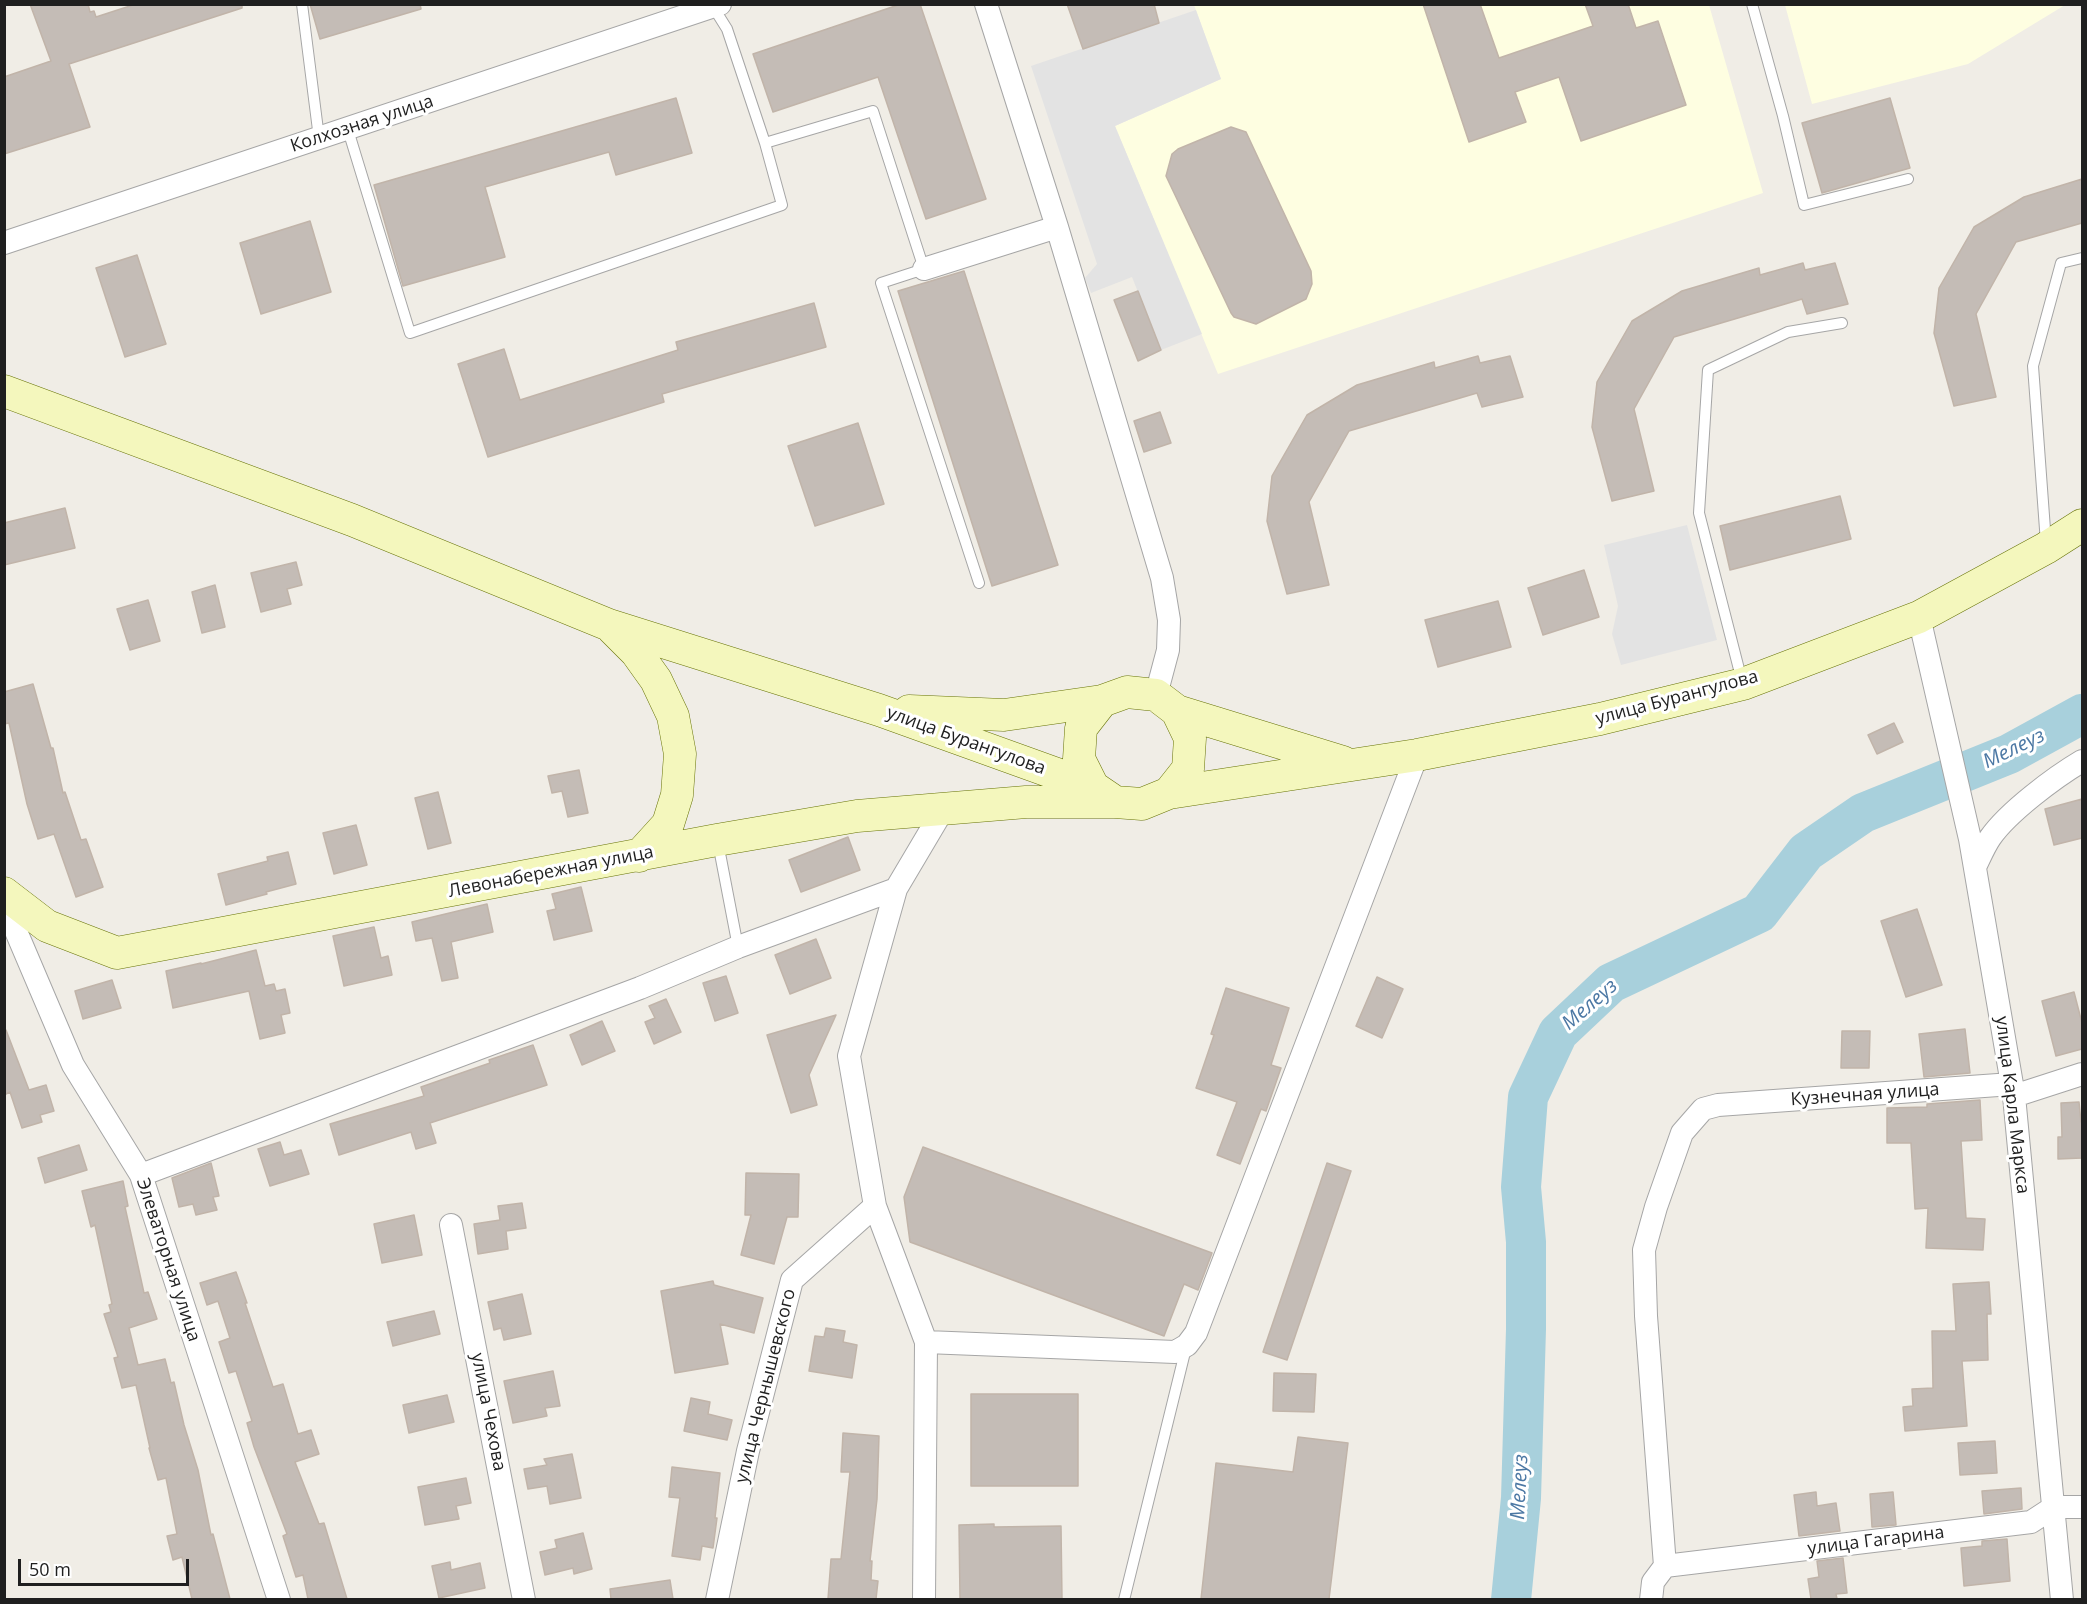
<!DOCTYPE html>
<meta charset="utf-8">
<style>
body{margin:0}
#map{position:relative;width:2087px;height:1604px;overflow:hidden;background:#f0ede6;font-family:"Open Sans",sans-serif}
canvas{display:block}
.frame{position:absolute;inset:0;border:6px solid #1f1f1f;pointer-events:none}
.scale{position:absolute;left:18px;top:1559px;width:171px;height:27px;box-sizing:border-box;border:3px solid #1f1f1f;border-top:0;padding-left:8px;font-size:18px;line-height:21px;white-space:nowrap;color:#1f1f1f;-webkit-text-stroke:4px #fff;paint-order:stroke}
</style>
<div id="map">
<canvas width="2087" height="1604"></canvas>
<div class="frame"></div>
<div class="scale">50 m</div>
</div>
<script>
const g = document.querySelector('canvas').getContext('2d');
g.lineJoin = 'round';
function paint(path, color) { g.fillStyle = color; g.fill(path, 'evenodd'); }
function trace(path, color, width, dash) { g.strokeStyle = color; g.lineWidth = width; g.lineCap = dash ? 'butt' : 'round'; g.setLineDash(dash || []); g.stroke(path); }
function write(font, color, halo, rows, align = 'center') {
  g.font = font + ' "Open Sans",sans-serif'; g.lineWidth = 6; g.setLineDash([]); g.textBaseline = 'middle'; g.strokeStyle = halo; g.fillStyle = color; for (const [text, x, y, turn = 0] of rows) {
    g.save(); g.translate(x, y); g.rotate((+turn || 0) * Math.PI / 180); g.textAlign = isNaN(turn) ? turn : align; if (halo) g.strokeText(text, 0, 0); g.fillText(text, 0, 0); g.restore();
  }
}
paint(new Path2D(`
 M 1194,5 L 1709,5 L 1763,193 L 1218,374 L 1115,126 L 1221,79 Z
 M 1785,5 L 1785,4 L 2065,5 L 1968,64 L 1812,104 Z`), '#fefee1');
paint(new Path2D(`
 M 1196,10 L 1221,79 L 1115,126 L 1202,334 L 1161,350 L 1132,277 L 1091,293 L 1085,278 L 1097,264 L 1031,66 Z
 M 1687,525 L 1717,640 L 1621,665 L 1612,634 L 1618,606 L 1604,545 Z`), '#e3e3e3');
trace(new Path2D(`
 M 1511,1600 L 1521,1498 L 1526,1329 L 1526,1242 L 1521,1187 L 1528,1097 L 1558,1033 L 1611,983 L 1759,913 L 1806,852 L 1863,813 L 2009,754 L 2082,714`), '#a8d0dc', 40);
const building = new Path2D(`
 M 30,4 L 88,4 L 90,12 L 94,11 L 96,17 L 136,4 L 242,4 L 242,8 L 69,64 L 90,127 L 4,154 L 4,77 L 51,61 Z
 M 310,4 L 420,4 L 421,9 L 320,39 Z
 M 901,4 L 920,4 L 986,199 L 926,219 L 878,77 L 773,112 L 753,54 Z
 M 1067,4 L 1154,4 L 1159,23 L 1083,49 Z
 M 1423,4 L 1480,4 L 1499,58 L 1593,26 L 1585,4 L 1628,4 L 1636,28 L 1658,21 L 1686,105 L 1581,141 L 1559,77 L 1515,92 L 1526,122 L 1469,142 Z
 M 676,98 L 692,153 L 616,175 L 609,152 L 485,187 L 505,257 L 403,286 L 374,185 Z
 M 1890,98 L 1910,168 L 1822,193 L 1802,123 Z
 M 1231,127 L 1246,132 L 1311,271 L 1312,284 L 1306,299 L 1256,324 L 1234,317 L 1231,313 L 1166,176 L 1172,154 L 1178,149 Z
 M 2082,179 L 2082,223 L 2016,242 L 1976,314 L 1996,397 L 1954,406 L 1934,333 L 1939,288 L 1974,227 L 2024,197 Z
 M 310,221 L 331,292 L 261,314 L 240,243 Z
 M 137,255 L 166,344 L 125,357 L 96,268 Z
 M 1803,263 L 1805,270 L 1835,263 L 1848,304 L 1807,314 L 1802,299 L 1674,337 L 1634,409 L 1654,491 L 1612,501 L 1592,427 L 1597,382 L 1632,321 L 1682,291 L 1759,268 L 1760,275 Z
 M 964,271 L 1058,565 L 992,586 L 898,291 Z
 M 1138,291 L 1161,350 L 1138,361 L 1114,300 Z
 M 814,303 L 826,347 L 662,394 L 664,402 L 488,457 L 458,364 L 504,349 L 520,400 L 678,350 L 676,342 Z
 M 1478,356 L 1480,363 L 1510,356 L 1523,397 L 1482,407 L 1477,393 L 1349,431 L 1309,502 L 1329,585 L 1287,594 L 1267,521 L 1272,476 L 1307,415 L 1357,385 L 1434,362 L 1435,368 Z
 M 1160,412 L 1171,443 L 1144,452 L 1134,421 Z
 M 858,423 L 884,504 L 815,526 L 788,446 Z
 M 1840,496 L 1851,539 L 1730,570 L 1720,526 Z
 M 65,508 L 75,548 L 4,565 L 4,523 Z
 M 296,562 L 302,585 L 287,589 L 291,604 L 261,612 L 251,573 Z
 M 1584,570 L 1599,617 L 1543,635 L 1528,588 Z
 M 215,585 L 225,627 L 202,633 L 192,592 Z
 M 148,600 L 160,641 L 130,650 L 117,609 Z
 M 1498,601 L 1511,647 L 1438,667 L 1425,620 Z
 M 33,684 L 51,748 L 53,748 L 63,793 L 65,792 L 81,840 L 86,839 L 103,887 L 76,897 L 54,834 L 38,839 L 27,804 L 9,723 L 4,724 L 4,692 Z
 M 1894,723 L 1903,742 L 1877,754 L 1868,735 Z
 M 579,770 L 588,813 L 568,817 L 562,791 L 552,793 L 548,776 Z
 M 438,792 L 451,843 L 428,849 L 415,798 Z
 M 2082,799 L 2082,838 L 2054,845 L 2045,809 Z
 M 356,825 L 367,865 L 334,874 L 323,833 Z
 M 848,837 L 860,870 L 801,892 L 789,860 Z
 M 288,852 L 296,884 L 266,892 L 267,894 L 226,905 L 218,874 L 268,861 L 267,857 Z
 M 581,887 L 592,931 L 554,940 L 547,911 L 556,909 L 552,894 Z
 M 487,904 L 493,932 L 451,942 L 458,978 L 442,981 L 432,938 L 416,941 L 412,922 Z
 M 1917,909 L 1942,985 L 1906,997 L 1881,921 Z
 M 374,927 L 381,958 L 388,956 L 392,975 L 344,986 L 333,936 Z
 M 816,939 L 831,978 L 790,994 L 775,955 Z
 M 256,950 L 265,986 L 274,984 L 276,991 L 285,989 L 290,1013 L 281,1015 L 285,1033 L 260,1039 L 249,991 L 173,1008 L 166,971 L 201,963 L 201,964 Z
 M 726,976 L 738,1013 L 715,1021 L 703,983 Z
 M 1377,977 L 1403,989 L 1382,1038 L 1356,1026 Z
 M 112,980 L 121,1008 L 83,1019 L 75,991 Z
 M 1226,988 L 1289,1008 L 1271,1065 L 1281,1068 L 1266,1111 L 1261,1109 L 1240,1164 L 1217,1155 L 1237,1102 L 1196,1088 L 1214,1035 L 1211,1034 Z
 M 2074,992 L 2082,1023 L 2082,1049 L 2056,1056 L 2042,1001 Z
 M 666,999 L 681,1032 L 654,1044 L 645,1022 L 655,1018 L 649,1006 Z
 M 836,1015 L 809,1075 L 817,1105 L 791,1113 L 767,1035 Z
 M 602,1021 L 615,1051 L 582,1065 L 570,1035 Z
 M 1965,1029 L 1970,1073 L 1924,1077 L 1919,1034 Z
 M 4,1030 L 6,1030 L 29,1090 L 46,1085 L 54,1111 L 40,1115 L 42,1122 L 22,1128 L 10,1092 L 4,1095 Z
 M 1842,1031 L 1870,1031 L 1869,1068 L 1841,1068 Z
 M 533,1045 L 547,1085 L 430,1123 L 436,1143 L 416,1149 L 411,1132 L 339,1155 L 330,1124 L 424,1096 L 421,1087 L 490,1063 L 489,1060 Z
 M 1980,1100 L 1982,1140 L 1961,1141 L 1966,1218 L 1985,1219 L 1983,1250 L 1926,1248 L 1928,1208 L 1915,1209 L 1911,1143 L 1887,1143 L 1887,1108 L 1927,1107 L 1927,1104 Z
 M 2079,1102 L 2081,1122 L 2082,1122 L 2082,1158 L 2058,1159 L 2058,1137 L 2062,1137 L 2061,1103 Z
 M 280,1142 L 284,1155 L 301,1150 L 309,1174 L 270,1186 L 258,1149 Z
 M 79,1145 L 87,1170 L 45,1183 L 38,1158 Z
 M 923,1147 L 1212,1253 L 1198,1290 L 1184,1284 L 1164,1336 L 910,1242 L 904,1197 Z
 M 211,1163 L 219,1196 L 213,1197 L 217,1210 L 196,1215 L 193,1204 L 179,1207 L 172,1178 Z
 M 1327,1163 L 1351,1171 L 1287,1360 L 1263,1352 Z
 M 746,1173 L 799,1174 L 798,1217 L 787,1217 L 774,1264 L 741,1255 L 751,1215 L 745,1215 Z
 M 123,1181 L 128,1206 L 125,1207 L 144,1293 L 148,1292 L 157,1319 L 129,1328 L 138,1365 L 165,1359 L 171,1383 L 174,1382 L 184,1425 L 198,1470 L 211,1535 L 213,1534 L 230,1599 L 192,1599 L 182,1557 L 173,1560 L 167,1536 L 177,1534 L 166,1478 L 158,1480 L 149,1448 L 150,1448 L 136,1385 L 122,1388 L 114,1358 L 118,1357 L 104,1314 L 111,1312 L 109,1305 L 112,1304 L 95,1225 L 91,1227 L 82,1191 Z
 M 522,1203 L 526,1228 L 506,1231 L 508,1249 L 478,1254 L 474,1224 L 500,1220 L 498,1206 Z
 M 414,1215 L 422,1255 L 382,1263 L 374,1224 Z
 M 236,1272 L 247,1303 L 245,1303 L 273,1387 L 283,1384 L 298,1434 L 311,1430 L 319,1454 L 295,1462 L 319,1524 L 324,1523 L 347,1599 L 308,1599 L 303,1575 L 296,1577 L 283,1536 L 287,1534 L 254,1447 L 247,1423 L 252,1421 L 236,1371 L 229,1373 L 219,1342 L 230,1338 L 218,1301 L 207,1305 L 200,1283 Z
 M 713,1281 L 714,1285 L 763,1298 L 754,1333 L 720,1324 L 728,1364 L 675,1373 L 661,1291 Z
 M 1989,1282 L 1991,1314 L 1987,1314 L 1988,1360 L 1962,1361 L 1967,1426 L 1905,1431 L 1903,1407 L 1913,1406 L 1912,1389 L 1933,1388 L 1932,1331 L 1956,1331 L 1953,1284 Z
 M 522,1294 L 531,1334 L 504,1340 L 501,1328 L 494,1330 L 488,1302 Z
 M 434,1311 L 440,1334 L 393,1346 L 387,1322 Z
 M 826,1328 L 845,1331 L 843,1342 L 857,1345 L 852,1378 L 809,1371 L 815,1336 L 824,1337 Z
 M 553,1371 L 560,1406 L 545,1408 L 547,1416 L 513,1423 L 504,1381 Z
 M 1274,1373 L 1316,1374 L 1314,1412 L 1273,1411 Z
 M 971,1394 L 1078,1394 L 1078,1486 L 971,1486 Z
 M 447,1395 L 454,1422 L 409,1433 L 403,1405 Z
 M 691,1398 L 710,1402 L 708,1414 L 732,1420 L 727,1440 L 684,1431 Z
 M 843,1433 L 879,1436 L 877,1499 L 870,1561 L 872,1561 L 871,1580 L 878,1581 L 876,1599 L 828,1599 L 831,1559 L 841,1559 L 850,1472 L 841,1472 Z
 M 1298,1437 L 1348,1443 L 1329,1599 L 1201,1599 L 1216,1463 L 1293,1472 Z
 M 1995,1441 L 1997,1473 L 1960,1475 L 1958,1443 Z
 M 572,1454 L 581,1498 L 550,1504 L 547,1486 L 528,1489 L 524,1469 L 547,1465 L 544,1459 Z
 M 672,1467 L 720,1473 L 715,1518 L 717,1518 L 713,1548 L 702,1546 L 700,1560 L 672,1556 L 680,1498 L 669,1497 Z
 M 466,1478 L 471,1503 L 456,1506 L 459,1519 L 425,1525 L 418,1487 Z
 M 2021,1488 L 2022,1509 L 1984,1514 L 1982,1491 Z
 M 1816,1492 L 1817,1506 L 1836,1503 L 1840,1531 L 1799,1536 L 1794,1495 Z
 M 1893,1492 L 1896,1525 L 1872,1527 L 1870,1494 Z
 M 994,1524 L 994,1527 L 1061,1526 L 1062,1599 L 960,1599 L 959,1525 Z
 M 583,1533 L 592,1569 L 574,1574 L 573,1568 L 545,1575 L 540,1552 L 557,1548 L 555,1540 Z
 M 2007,1539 L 2010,1581 L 1964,1586 L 1961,1548 L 1982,1546 L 1982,1541 Z
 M 1843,1558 L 1847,1593 L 1836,1594 L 1837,1599 L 1811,1599 L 1808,1579 L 1819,1577 L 1817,1561 Z
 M 450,1562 L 451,1570 L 480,1563 L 485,1588 L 439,1598 L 432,1566 Z
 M 670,1580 L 673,1599 L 611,1599 L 610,1589 Z`);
paint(building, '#c4bcb6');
trace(building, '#c1b4a9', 1.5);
const lane = new Path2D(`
 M 302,4 L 319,138
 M 1752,4 L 1783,116 L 1804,205 L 1908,179
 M 348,130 L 410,333 L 782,205 L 765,143 L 727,29 L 712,5
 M 765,143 L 873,111 L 924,269 L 881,283 L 979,583
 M 2046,543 L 2033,366 L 2061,263 L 2082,258
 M 1742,681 L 1699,513 L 1708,370 L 1788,332 L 1842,323
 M 718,843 L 738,947
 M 1124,1600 L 1186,1348`);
const street = new Path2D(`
 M 986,4 L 1057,227 L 1162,578 L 1169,620 L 1168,650 L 1156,695
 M 4,243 L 720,4
 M 924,269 L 1057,227
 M 1919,617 L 1970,839 L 2014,1096 L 2062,1600
 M 1975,867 C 1980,857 1984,847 1990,838 C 2008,812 2055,777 2082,761
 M 4,903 L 73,1065 L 141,1175 L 279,1600
 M 2014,1096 L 2082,1074
 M 141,1175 L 640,988 L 738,947 L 896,889
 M 451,1225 L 524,1600
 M 926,1342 L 1175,1352 L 1187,1345 L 1196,1333 L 1417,755
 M 1665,1566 L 1646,1316 L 1644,1250 L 1656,1207 L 1682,1133 L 1703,1109 L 1718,1105 L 2012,1084
 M 1665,1566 L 2031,1522 L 2054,1507 L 2082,1507
 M 717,1600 L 748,1451 L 792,1280 L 875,1206
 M 924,1600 L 926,1342 L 875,1206 L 849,1056 L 896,889 L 944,808
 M 1651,1600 L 1653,1582 L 1665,1566`);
const secondary = new Path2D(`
 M 4,391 L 352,520 L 609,625 L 879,710 L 1093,787
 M 612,628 L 636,652 L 656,680 L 673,716 L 680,754 L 677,795 L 668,824 L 639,856
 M 909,711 L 1004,715 L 1102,701 L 1127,692 L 1156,695 L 1177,711 L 1190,738 L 1188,769 L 1169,793 L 1142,804 L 1115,802 L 1093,787 L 1079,759 L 1081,728 L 1102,701
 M 1177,711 L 1343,762
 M 1169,793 L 1417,755 L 1600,719 L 1743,684 L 1919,617 L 2046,548 L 2082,525
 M 4,893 L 47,926 L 117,953 L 717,840 L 857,816 L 1026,802 L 1115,802`);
trace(lane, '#a6a6a6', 12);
trace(street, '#a6a6a6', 24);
trace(secondary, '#687409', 33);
trace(lane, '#fff', 10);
trace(street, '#fff', 22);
trace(secondary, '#f4f7bd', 32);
write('18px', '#1f1f1f', '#fff', [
 ["Колхозная улица",362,124,-18],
 ["улица Бурангулова",1677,698,-15],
 ["улица Бурангулова",966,741,20],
 ["Левонабережная улица",551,872,-11],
 ["Кузнечная улица",1865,1095,-4],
 ["улица Карла Маркса",2012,1105,83],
 ["Элеваторная улица",168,1260,72],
 ["улица Чернышевского",766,1386,-76],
 ["улица Чехова",488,1412,79],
 ["улица Гагарина",1876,1541,-7]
]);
write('italic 20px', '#4c78a4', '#fff', [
 ["Мелеуз",2014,749,-26],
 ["Мелеуз",1590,1005,-41],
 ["Мелеуз",1520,1487,-87]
]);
</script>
